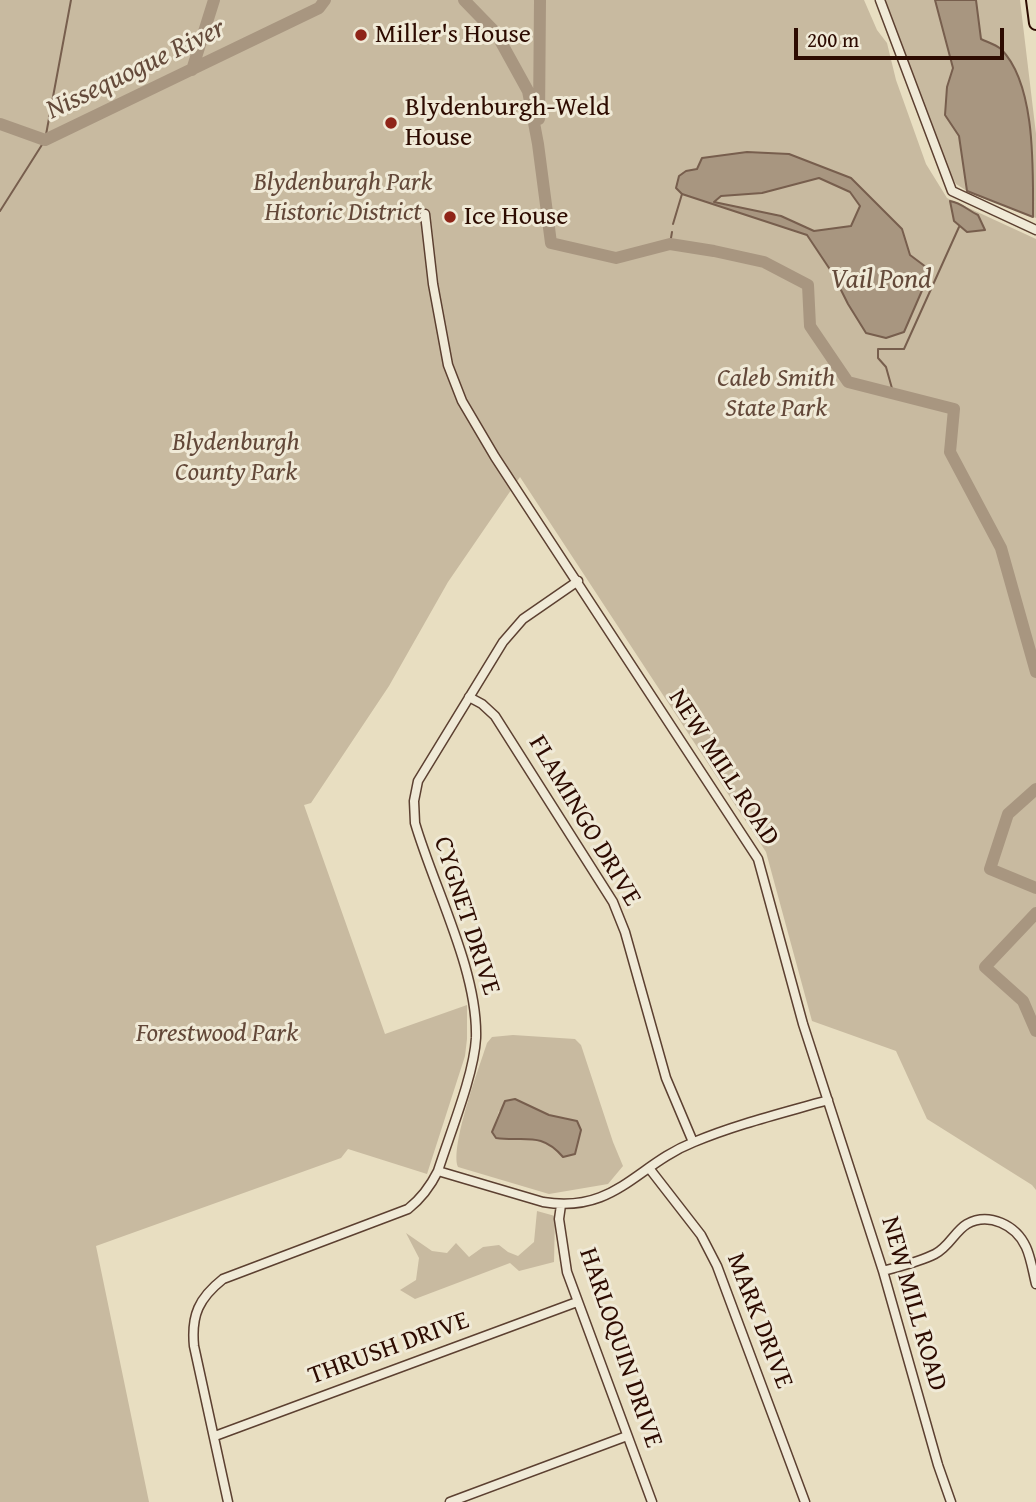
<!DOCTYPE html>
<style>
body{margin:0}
#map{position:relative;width:1036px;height:1502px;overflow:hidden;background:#e8dec1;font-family:"Gentium Book Plus",serif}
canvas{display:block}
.scale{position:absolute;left:794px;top:28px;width:210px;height:32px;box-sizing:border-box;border:4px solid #2d0b01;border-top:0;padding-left:9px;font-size:21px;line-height:24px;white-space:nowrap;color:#2d0b01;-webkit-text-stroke:5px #f0ead7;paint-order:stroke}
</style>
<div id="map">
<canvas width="1036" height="1502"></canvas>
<div class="scale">200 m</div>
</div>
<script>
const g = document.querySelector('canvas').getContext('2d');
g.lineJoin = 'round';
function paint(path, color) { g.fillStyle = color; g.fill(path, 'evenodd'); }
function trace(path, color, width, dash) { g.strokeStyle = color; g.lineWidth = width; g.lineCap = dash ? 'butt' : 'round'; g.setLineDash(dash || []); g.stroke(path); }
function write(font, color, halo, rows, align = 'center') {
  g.font = font + ' "Gentium Book Plus",serif'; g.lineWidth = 6; g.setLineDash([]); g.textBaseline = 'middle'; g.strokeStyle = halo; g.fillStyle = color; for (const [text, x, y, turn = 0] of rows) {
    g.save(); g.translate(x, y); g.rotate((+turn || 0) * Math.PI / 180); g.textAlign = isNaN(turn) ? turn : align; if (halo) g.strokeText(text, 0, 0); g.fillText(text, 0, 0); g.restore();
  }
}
paint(new Path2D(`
 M 0,0 L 864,0 L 877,30 L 887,43 L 896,80 L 926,164 L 947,198 L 1036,239 L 1036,1190 L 1032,1185 L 927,1119 L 896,1051 L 812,1021 L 766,852 L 520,477 L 448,582 L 389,686 L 311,803 L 304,805 L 385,1034 L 467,1005 L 467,1039 L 465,1056 L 427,1174 L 348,1149 L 341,1158 L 96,1246 L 149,1502 L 0,1502 Z
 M 882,0 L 1020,0 L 1036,134 L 1036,218 L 968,189 L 967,191 L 956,184 L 942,160 Z
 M 513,1035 L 575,1039 L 581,1045 L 613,1142 L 623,1166 L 608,1184 L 549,1194 L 458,1167 C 450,1146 479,1068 487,1043 L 492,1037 ZM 499,1111 L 567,1118 L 578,1140 L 575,1146 L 558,1151 C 534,1133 522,1142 496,1138 L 492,1132 Z
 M 537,1211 L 555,1216 L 554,1262 L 519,1271 L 510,1263 L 415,1299 L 400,1290 L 416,1280 L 419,1258 L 406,1233 L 432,1251 L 447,1253 L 456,1243 L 469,1257 L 483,1247 L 499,1245 L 508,1252 L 518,1256 L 534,1242 Z`), '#c8baa0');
const water = new Path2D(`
 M 935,0 L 976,0 L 981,39 C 987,42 995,44 1001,49 C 1036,84 1033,169 1033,217 L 967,191 L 959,136 L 945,115 L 947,87 L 953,68 Z
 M 747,152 L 789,154 L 851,178 L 902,229 L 910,255 L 926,267 L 927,279 L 904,332 L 886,338 L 866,333 L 848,304 L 833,274 L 807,235 L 682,194 L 676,188 L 679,176 L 686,171 L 697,169 L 702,158 ZM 819,178 L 850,192 L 860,206 L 851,226 L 814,231 L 781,216 L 714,202 L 721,196 L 762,193 Z
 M 950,201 C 962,203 967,210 978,215 L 985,230 L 967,232 L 954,221 Z
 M 515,1099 L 549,1115 L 577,1121 L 581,1130 L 575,1154 L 563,1157 C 541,1131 524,1142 496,1138 L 492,1132 L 505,1101 Z`);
paint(water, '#a89680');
trace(water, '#775e4d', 2);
trace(new Path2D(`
 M 0,211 L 45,140 L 71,0
 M 673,224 L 682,194
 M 670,244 L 672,232
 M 893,392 L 886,367 L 878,358 L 878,349 L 904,349 L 959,227`), '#775e4d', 2);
trace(new Path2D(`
 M 464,0 L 496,33 L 528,91 L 538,144 L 551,243 L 616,258 L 670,244 L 714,251 L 764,262 L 808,285 L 810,326 L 848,382 L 954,409 L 950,452 L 1001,548 L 1036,672
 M 192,70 L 214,0
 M 539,119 L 540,0
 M 0,124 L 45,140 L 319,8 L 325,0
 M 1036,789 L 1008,814 L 990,869 L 1036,888
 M 1036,913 L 985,967 L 1023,1001 L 1036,1031`), '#a89680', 12);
const street = new Path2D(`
 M 880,0 L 952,191 L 1036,230
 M 425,214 L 433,284 L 448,365 L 462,401 L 495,457 L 758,859 L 803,1024 L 883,1271 L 938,1465 L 951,1502
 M 469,697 L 482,704 L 495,716 L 613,902 L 625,932 L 666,1078 L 693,1142
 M 649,1168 L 701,1235 L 717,1266 L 805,1502
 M 438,1171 L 543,1202 C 615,1214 636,1165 694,1142 C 737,1124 783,1113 828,1100
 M 561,1205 L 559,1219 L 567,1272 L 652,1502
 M 883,1271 C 901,1266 919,1262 935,1254 C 949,1247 955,1231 967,1224 C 989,1212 1016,1225 1026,1247 C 1031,1258 1033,1272 1036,1284
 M 215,1436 L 577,1302
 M 228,1502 L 194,1346 C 191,1315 199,1298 223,1279 L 408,1209 C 422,1198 430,1187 438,1171 C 450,1133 474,1075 476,1038 C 478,971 434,888 415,823 L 414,801 L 418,781 L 503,642 L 523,619 L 578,581
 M 450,1502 L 627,1436`);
const primary = new Path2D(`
 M 1033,0 L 1036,23`);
trace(street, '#5c4031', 11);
trace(primary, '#2d0b01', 16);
trace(street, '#f0ead7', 8);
trace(primary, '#e8dec1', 12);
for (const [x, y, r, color] of [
 [361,35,7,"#8f2418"],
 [391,123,7,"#8f2418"],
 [450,217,7,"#8f2418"]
]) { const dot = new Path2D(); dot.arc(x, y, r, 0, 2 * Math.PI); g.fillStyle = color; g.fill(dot); trace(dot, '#f0ead7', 2.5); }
write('26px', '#2d0b01', '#f0ead7', [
 ["Miller's House",375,35],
 ["Blydenburgh-Weld",405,108],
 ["House",405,138],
 ["Ice House",464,217]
], 'left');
write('italic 26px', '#634839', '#f0ead7', [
 ["Blydenburgh Park",343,183],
 ["Historic District",343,213],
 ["Caleb Smith",776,379],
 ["State Park",776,409],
 ["Blydenburgh",236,443],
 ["County Park",236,473],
 ["Forestwood Park",217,1034]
]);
write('26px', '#2d0b01', '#f0ead7', [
 ["NEW MILL ROAD",723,768,57],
 ["FLAMINGO DRIVE",584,821,59],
 ["CYGNET DRIVE",466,916,72],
 ["NEW MILL ROAD",913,1304,74],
 ["MARK DRIVE",759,1321,69],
 ["HARLOQUIN DRIVE",620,1348,71],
 ["THRUSH DRIVE",389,1349,-20]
]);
write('italic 28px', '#644a3a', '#f0ead7', [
 ["Nissequogue River",136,70,-26],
 ["Vail Pond",881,281]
]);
</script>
